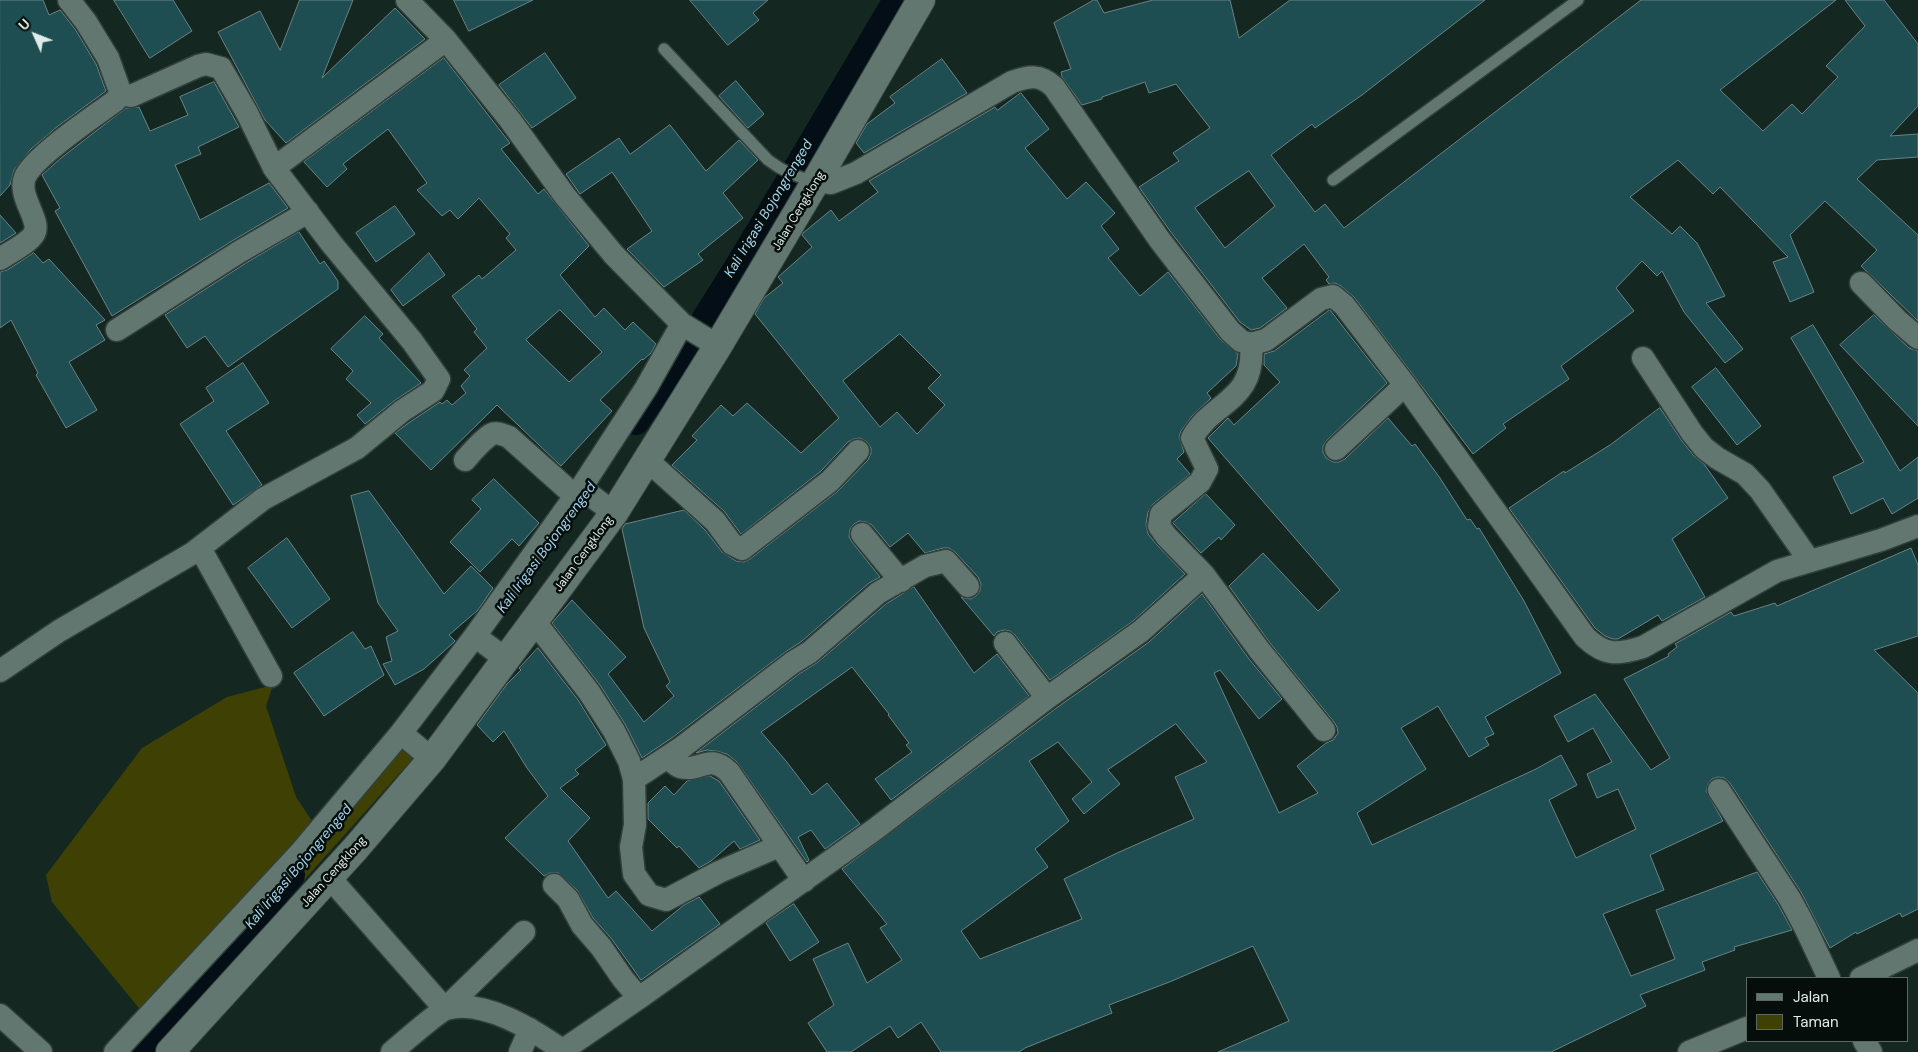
<!DOCTYPE html>
<style>
body{margin:0}
#map{position:relative;width:1918px;height:1052px;overflow:hidden;background:#142721;font-family:"DM Sans",sans-serif}
canvas{display:block}
.legend{position:absolute;left:1746px;top:977px;width:162px;height:65px;box-sizing:border-box;background:#060e0b;border:1px solid #5d6763;margin:0;padding:6px 9px;list-style:none;font-size:15px;color:#e0ece8}
.legend li{display:flex;align-items:center;gap:10px;height:25px}
.legend b{width:25px;border:1px solid #5d6763}
.north{position:absolute;left:10px;top:10px;width:50px;height:50px;-webkit-text-stroke:4px #060e0b;paint-order:stroke;rotate:314deg;font-size:14px;font-weight:700;line-height:20px;text-align:center;color:#e0ece8}
.north::after{content:'';display:block;margin:auto;width:18px;height:22px;background:#e0ece8;clip-path:polygon(50% 0,100% 100%,50% 72%,0 100%)}
</style>
<div id="map">
<canvas width="1918" height="1052"></canvas>
<ul class="legend">
<li><b style="height:6px;background:#627770"></b>Jalan</li>
<li><b style="height:14px;background:#3f4104"></b>Taman</li>
</ul>
<div class="north">U</div>
</div>
<script>
const g = document.querySelector('canvas').getContext('2d');
g.lineJoin = 'round';
function paint(path, color) { g.fillStyle = color; g.fill(path, 'evenodd'); }
function trace(path, color, width, dash) { g.strokeStyle = color; g.lineWidth = width; g.lineCap = dash ? 'butt' : 'round'; g.setLineDash(dash || []); g.stroke(path); }
function write(font, color, halo, rows, align = 'center') {
  g.font = font + ' "DM Sans",sans-serif'; g.lineWidth = 5; g.setLineDash([]); g.textBaseline = 'middle'; g.strokeStyle = halo; g.fillStyle = color; for (const [text, x, y, turn = 0] of rows) {
    g.save(); g.translate(x, y); g.rotate((+turn || 0) * Math.PI / 180); g.textAlign = isNaN(turn) ? turn : align; if (halo) g.strokeText(text, 0, 0); g.fillText(text, 0, 0); g.restore();
  }
}
paint(new Path2D(`
 M 273,685 L 266,706 L 296,797 L 314,824 L 394,733 L 417,754 L 167,1033 L 143,1013 L 52,902 L 46,875 L 142,748 L 227,697 Z`), '#3f4104');
trace(new Path2D(`
 M 636,422 C 730,287 811,142 896,0
 M 138,1052 L 175,1015 L 292,875`), '#030e16', 26);
const building = new Path2D(`
 M 0,0 L 43,0 L 49,15 L 60,10 L 75,29 L 96,64 L 106,91 L 58,126 L 31,149 L 14,170 L 10,185 L 0,196 Z
 M 114,0 L 173,0 L 192,31 L 150,58 Z
 M 300,0 L 353,0 L 322,78 L 395,8 L 425,39 L 286,143 L 265,120 L 218,32 L 260,11 L 280,50 Z
 M 454,0 L 533,0 L 469,31 Z
 M 690,0 L 768,0 L 753,13 L 759,20 L 728,45 Z
 M 1094,0 L 1097,0 L 1104,13 L 1153,0 L 1230,0 L 1239,38 L 1290,0 L 1485,0 L 1362,95 L 1315,128 L 1312,124 L 1271,155 L 1315,212 L 1325,204 L 1344,228 L 1641,0 L 1836,0 L 1720,90 L 1763,131 L 1792,104 L 1802,114 L 1838,77 L 1826,66 L 1865,26 L 1845,0 L 1884,0 L 1918,44 L 1918,106 L 1890,136 L 1918,134 L 1918,157 L 1877,160 L 1857,179 L 1918,235 L 1918,321 L 1861,266 L 1877,250 L 1825,201 L 1790,235 L 1814,292 L 1790,302 L 1773,262 L 1788,257 L 1720,187 L 1713,194 L 1678,160 L 1630,197 L 1672,234 L 1680,226 L 1697,243 L 1725,296 L 1706,303 L 1743,349 L 1725,363 L 1684,312 L 1662,271 L 1657,276 L 1642,261 L 1616,288 L 1634,311 L 1561,366 L 1569,379 L 1503,424 L 1506,428 L 1473,454 L 1354,297 L 1341,286 L 1335,283 L 1329,284 L 1326,280 L 1329,277 L 1304,244 L 1262,278 L 1287,308 L 1260,328 L 1251,330 L 1240,322 L 1170,231 L 1139,187 L 1179,161 L 1173,153 L 1210,128 L 1176,84 L 1149,93 L 1145,82 L 1102,97 L 1102,99 L 1082,105 L 1062,77 L 1061,72 L 1071,69 L 1054,23 ZM 1249,171 L 1275,206 L 1225,248 L 1195,208 Z
 M 545,53 L 576,98 L 532,128 L 499,85 Z
 M 444,58 L 510,143 L 501,149 L 538,194 L 544,189 L 589,246 L 560,275 L 595,317 L 604,308 L 625,330 L 633,322 L 656,344 L 651,353 L 643,360 L 642,359 L 600,400 L 612,411 L 561,466 L 497,405 L 431,470 L 395,433 L 410,422 L 440,402 L 442,404 L 447,400 L 452,405 L 466,393 L 461,386 L 470,376 L 464,370 L 487,348 L 474,332 L 477,329 L 452,296 L 479,275 L 482,279 L 516,250 L 506,238 L 510,234 L 479,198 L 458,219 L 450,210 L 442,216 L 417,190 L 427,183 L 388,129 L 343,164 L 347,169 L 327,187 L 304,162 ZM 560,310 L 602,352 L 569,382 L 526,340 Z
 M 942,59 L 967,93 L 864,153 L 856,143 L 867,124 L 895,103 L 890,97 Z
 M 736,81 L 764,114 L 748,128 L 719,96 Z
 M 214,82 L 239,127 L 198,147 L 201,154 L 175,165 L 200,220 L 269,183 L 288,208 L 232,241 L 112,316 L 55,211 L 60,208 L 42,175 L 61,158 L 126,108 L 139,107 L 150,131 L 188,115 L 180,97 Z
 M 1021,93 L 1049,129 L 1025,148 L 1067,199 L 1086,182 L 1115,213 L 1101,226 L 1119,249 L 1108,258 L 1140,296 L 1168,272 L 1220,339 L 1238,354 L 1236,366 L 1207,393 L 1211,398 L 1192,416 L 1181,431 L 1179,437 L 1184,452 L 1177,459 L 1190,474 L 1153,504 L 1148,512 L 1146,524 L 1148,534 L 1157,545 L 1185,574 L 1133,621 L 1050,680 L 1015,635 L 1010,631 L 1004,630 L 997,632 L 994,636 L 961,597 L 970,599 L 976,596 L 980,591 L 981,584 L 978,577 L 955,552 L 949,548 L 943,548 L 925,553 L 908,533 L 890,547 L 872,525 L 866,522 L 859,521 L 854,524 L 850,529 L 849,537 L 852,542 L 880,577 L 869,583 L 802,641 L 784,653 L 673,737 L 642,758 L 625,724 L 600,685 L 552,623 L 572,600 L 626,657 L 608,674 L 644,722 L 674,696 L 666,686 L 670,682 L 644,628 L 622,529 L 625,524 L 684,510 L 705,530 L 722,552 L 736,561 L 744,562 L 750,559 L 838,491 L 868,460 L 871,453 L 871,448 L 867,442 L 860,438 L 854,439 L 848,442 L 821,471 L 741,534 L 724,511 L 672,465 L 697,440 L 692,436 L 721,405 L 733,416 L 747,403 L 801,453 L 839,418 L 755,314 L 764,298 L 783,283 L 778,277 L 812,247 L 802,235 L 803,233 L 831,210 L 839,221 L 878,192 L 869,181 L 995,107 L 997,110 ZM 900,334 L 941,375 L 928,388 L 945,405 L 917,434 L 897,412 L 880,427 L 843,381 Z
 M 670,125 L 706,171 L 739,140 L 758,160 L 723,193 L 743,218 L 698,254 L 703,260 L 664,287 L 627,249 L 652,231 L 612,172 L 580,194 L 566,174 L 619,138 L 630,154 Z
 M 395,206 L 415,234 L 376,262 L 356,233 Z
 M 0,215 L 16,233 L 0,243 Z
 M 299,232 L 320,264 L 324,261 L 338,281 L 338,289 L 228,367 L 205,336 L 187,348 L 165,315 L 246,263 Z
 M 34,253 L 43,263 L 49,259 L 105,320 L 96,325 L 105,340 L 69,362 L 97,410 L 66,428 L 36,375 L 38,373 L 11,320 L 0,328 L 0,272 L 7,270 Z
 M 429,253 L 445,275 L 403,306 L 391,290 Z
 M 1330,310 L 1387,383 L 1327,440 L 1323,446 L 1323,452 L 1326,458 L 1333,462 L 1339,462 L 1345,459 L 1388,418 L 1412,446 L 1415,444 L 1440,478 L 1467,520 L 1470,519 L 1477,529 L 1479,528 L 1524,601 L 1561,673 L 1485,717 L 1494,734 L 1485,738 L 1489,745 L 1469,757 L 1438,706 L 1401,728 L 1426,769 L 1357,813 L 1372,845 L 1536,769 L 1561,755 L 1577,785 L 1549,800 L 1576,858 L 1636,829 L 1618,789 L 1597,798 L 1587,774 L 1612,762 L 1593,728 L 1568,742 L 1554,716 L 1595,694 L 1651,770 L 1670,758 L 1624,679 L 1669,656 L 1668,654 L 1677,647 L 1675,644 L 1731,612 L 1734,616 L 1775,603 L 1777,606 L 1911,548 L 1918,565 L 1918,636 L 1874,650 L 1918,693 L 1918,909 L 1902,917 L 1900,913 L 1857,934 L 1856,932 L 1830,948 L 1801,892 L 1730,783 L 1724,778 L 1718,777 L 1712,779 L 1708,784 L 1706,791 L 1723,821 L 1650,855 L 1664,890 L 1603,914 L 1631,976 L 1675,959 L 1656,910 L 1757,872 L 1779,906 L 1792,930 L 1734,947 L 1735,950 L 1702,962 L 1705,970 L 1640,995 L 1646,1006 L 1551,1052 L 1218,1052 L 1289,1021 L 1253,946 L 1172,981 L 1109,1005 L 1112,1013 L 1025,1048 L 1019,1052 L 941,1052 L 921,1022 L 898,1038 L 890,1026 L 851,1052 L 827,1052 L 808,1023 L 834,1005 L 813,959 L 848,943 L 867,983 L 902,960 L 880,928 L 887,924 L 842,869 L 1055,709 L 1149,642 L 1202,594 L 1249,659 L 1282,699 L 1259,719 L 1220,670 L 1214,673 L 1279,813 L 1318,793 L 1297,766 L 1326,743 L 1333,740 L 1338,733 L 1337,727 L 1334,722 L 1270,643 L 1229,586 L 1263,553 L 1318,611 L 1340,590 L 1208,438 L 1228,418 L 1234,425 L 1280,382 L 1264,365 L 1264,354 L 1274,351 ZM 1176,724 L 1207,762 L 1175,777 L 1194,819 L 1117,853 L 1064,879 L 1082,919 L 980,959 L 961,931 L 1048,867 L 1035,849 L 1069,821 L 1029,761 L 1058,742 L 1092,782 L 1072,799 L 1084,814 L 1120,784 L 1108,770 Z
 M 1874,315 L 1909,348 L 1918,351 L 1918,426 L 1840,345 Z
 M 365,316 L 383,334 L 379,338 L 421,383 L 394,401 L 365,424 L 357,415 L 371,403 L 346,379 L 353,371 L 331,349 Z
 M 1813,325 L 1900,471 L 1918,457 L 1918,498 L 1892,514 L 1883,498 L 1851,514 L 1833,477 L 1864,462 L 1791,338 Z
 M 243,363 L 269,403 L 226,431 L 262,485 L 233,505 L 180,424 L 214,401 L 206,388 Z
 M 1716,368 L 1761,426 L 1737,445 L 1692,387 Z
 M 1660,408 L 1682,441 L 1694,456 L 1704,464 L 1728,498 L 1672,539 L 1705,597 L 1662,621 L 1658,615 L 1618,639 L 1613,639 L 1605,636 L 1595,628 L 1509,508 L 1564,471 L 1565,473 L 1610,445 Z
 M 494,479 L 539,523 L 519,546 L 512,539 L 480,572 L 450,542 L 481,509 L 472,500 Z
 M 369,491 L 444,594 L 471,566 L 493,588 L 478,610 L 449,635 L 455,641 L 452,644 L 424,669 L 395,685 L 383,664 L 392,661 L 386,637 L 398,631 L 378,603 L 351,496 Z
 M 1206,494 L 1235,525 L 1221,540 L 1219,537 L 1201,553 L 1173,523 Z
 M 287,538 L 330,599 L 292,628 L 248,568 Z
 M 914,587 L 974,673 L 997,654 L 1029,696 L 891,800 L 875,779 L 912,752 L 906,745 L 909,743 L 888,715 L 889,714 L 852,667 L 761,732 L 786,761 L 812,795 L 827,783 L 860,824 L 825,849 L 811,830 L 798,837 L 809,860 L 807,862 L 737,762 L 727,754 L 716,751 L 707,750 L 696,753 L 799,674 L 818,662 L 886,604 Z
 M 353,632 L 365,649 L 371,646 L 384,675 L 324,716 L 294,673 Z
 M 538,648 L 578,700 L 606,745 L 575,770 L 579,774 L 560,788 L 590,818 L 568,841 L 608,898 L 616,891 L 652,931 L 684,905 L 699,897 L 720,924 L 641,980 L 611,938 L 593,918 L 577,890 L 558,873 L 550,873 L 544,876 L 505,838 L 548,796 L 527,768 L 504,731 L 493,742 L 477,725 L 507,684 L 521,670 L 519,668 L 520,667 Z
 M 710,776 L 719,781 L 760,840 L 740,849 L 734,841 L 711,861 L 699,868 L 679,846 L 677,848 L 648,819 L 648,803 L 665,786 L 674,795 L 687,781 Z
 M 794,904 L 819,942 L 790,961 L 766,923 Z`);
paint(building, '#1e4e52');
trace(building, '#6b8385', 1);
const service = new Path2D(`
 M 664,49 L 768,160 C 781,170 798,178 815,181
 M 1333,180 L 1578,0`);
const minor = new Path2D(`
 M 69,0 L 86,22 L 108,58 L 121,94
 M 407,0 L 446,40 L 510,120 L 565,196 L 614,255 L 682,324 L 718,346
 M 274,168 L 446,40
 M 816,181 L 831,183 L 856,173 L 1012,82 C 1030,76 1040,74 1054,87 L 1159,239 L 1230,331 L 1241,341 L 1251,344 L 1266,340 L 1321,299 L 1333,296 L 1344,305 L 1405,385 L 1585,637 C 1605,656 1617,655 1643,647 L 1777,571 L 1881,540 L 1918,526
 M 0,259 C 8,253 29,243 34,234 C 42,220 17,197 25,177 C 34,156 95,116 115,101 L 121,94
 M 1861,283 L 1897,320 L 1918,338
 M 117,330 L 239,252 L 308,212
 M 1251,344 C 1256,402 1213,400 1192,438 L 1207,469 L 1200,482 L 1161,514 L 1159,526 L 1166,536 L 1204,575 L 1260,651 L 1324,730
 M 1643,358 L 1692,433 L 1704,448 L 1717,458 L 1745,474 L 1760,490 L 1809,560
 M 1336,449 L 1405,385
 M 465,460 C 471,453 484,438 492,434 C 497,432 504,435 509,437 L 575,496
 M 647,460 L 715,521 L 732,544 L 742,549 L 830,481 L 858,451
 M 581,488 L 614,513
 M 862,534 L 901,581
 M 200,548 L 271,676
 M 535,622 L 589,692 L 614,731 L 629,761 L 634,779 L 635,825 L 631,847 L 634,874 L 649,895 L 666,900 L 719,872 L 779,846
 M 475,636 L 507,660
 M 1005,643 L 1047,698
 M 0,671 L 59,631 L 193,553 L 263,499 L 357,448 L 402,411 L 433,391 L 439,379 L 412,341 L 331,243 L 274,168 L 247,113 L 221,68 L 206,64 L 198,66 L 131,96 L 121,94
 M 401,733 L 432,759
 M 667,757 C 671,760 676,766 680,767 C 702,773 707,752 729,772 L 804,881
 M 634,779 L 681,748 L 792,663 L 810,652 L 878,593 L 925,566 L 946,561 L 968,586
 M 1719,790 L 1790,899 L 1805,927 L 1829,978
 M 329,877 L 445,1009 L 524,932
 M 554,885 L 568,899 L 582,925 L 601,947 L 623,979 L 639,998
 M 1861,978 L 1918,950
 M 0,1015 L 41,1052
 M 1864,1041 L 1871,1052
 M 563,1050 L 639,998 L 874,830 L 1047,698 L 1141,631 L 1204,575
 M 115,1052 L 300,853 L 401,733 L 475,636 L 581,488 L 646,388 L 682,324
 M 392,1052 C 401,1044 438,1012 446,1009 C 484,998 535,1031 565,1052
 M 520,1052 L 530,1029
 M 1689,1052 L 1747,1028`);
const secondary = new Path2D(`
 M 170,1052 L 355,849 L 432,759 L 614,513 L 718,346 L 816,181 L 921,0`);
trace(service, '#32403c', 14);
trace(minor, '#32403c', 25);
trace(secondary, '#32403c', 30);
trace(service, '#627770', 11);
trace(minor, '#627770', 22);
trace(secondary, '#627770', 28);
write('12px', '#e0ece8', '#060e0b', [
 ["Jalan Cengklong",799,211,-59],
 ["Jalan Cengklong",584,554,-54],
 ["Jalan Cengklong",334,872,-48]
]);
write('italic 14px', '#a2d2ee', '#060e0b', [
 ["Kali Irigasi Bojongrenged",769,209,-59],
 ["Kali Irigasi Bojongrenged",547,548,-54],
 ["Kali Irigasi Bojongrenged",299,867,-50]
]);
</script>
